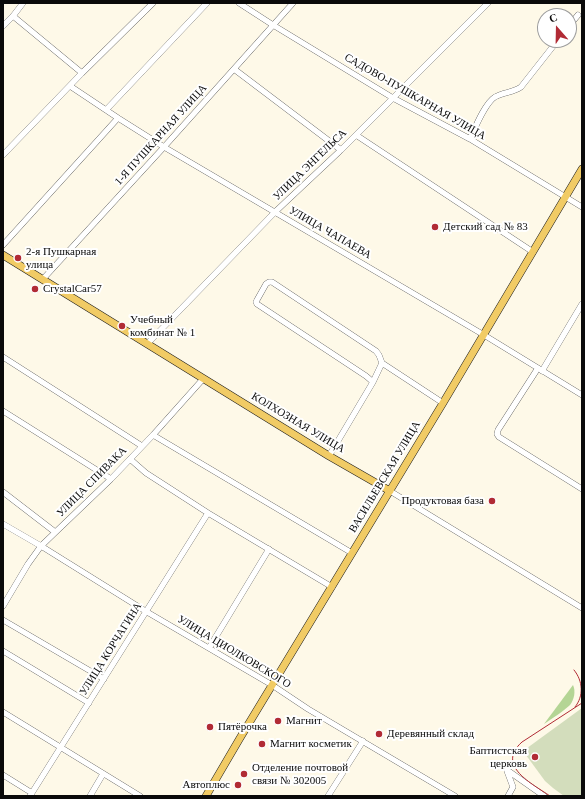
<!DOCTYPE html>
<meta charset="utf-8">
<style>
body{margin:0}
#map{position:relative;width:585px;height:799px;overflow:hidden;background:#fef9e8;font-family:"Times New Roman",serif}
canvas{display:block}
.frame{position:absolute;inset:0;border:4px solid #0a0a0a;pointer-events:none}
.north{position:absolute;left:537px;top:8px;width:40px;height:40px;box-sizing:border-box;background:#fff;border:1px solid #9d9d9d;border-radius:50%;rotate:340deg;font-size:11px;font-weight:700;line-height:16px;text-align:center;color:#0a0a0a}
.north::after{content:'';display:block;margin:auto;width:14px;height:18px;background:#b12b35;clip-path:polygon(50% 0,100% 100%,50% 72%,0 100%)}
</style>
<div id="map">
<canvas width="585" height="799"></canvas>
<div class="frame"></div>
<div class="north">С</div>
</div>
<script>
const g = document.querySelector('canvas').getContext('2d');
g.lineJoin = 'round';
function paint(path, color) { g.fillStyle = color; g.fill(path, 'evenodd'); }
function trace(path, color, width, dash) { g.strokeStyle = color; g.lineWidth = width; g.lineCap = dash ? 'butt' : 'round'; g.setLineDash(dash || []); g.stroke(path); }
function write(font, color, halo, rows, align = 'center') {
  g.font = font + ' "Times New Roman",serif'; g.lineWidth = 4; g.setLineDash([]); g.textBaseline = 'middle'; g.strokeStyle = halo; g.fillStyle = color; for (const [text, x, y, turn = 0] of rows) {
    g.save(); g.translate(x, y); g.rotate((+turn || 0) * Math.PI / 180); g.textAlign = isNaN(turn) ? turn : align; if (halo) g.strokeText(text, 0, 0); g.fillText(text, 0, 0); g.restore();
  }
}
paint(new Path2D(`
 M 573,685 C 576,691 574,700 570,705 C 565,710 550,720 544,724 Z`), '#b4d595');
paint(new Path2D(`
 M 582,708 L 582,796 L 564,796 L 553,788 L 545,781 L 523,751 Z`), '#d3ddbc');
const minor = new Path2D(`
 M 239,3 L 273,25 L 393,98 L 470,139 L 582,207
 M 13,16 L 82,73
 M 3,26 L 13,16 L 23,3
 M 569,26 L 578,15
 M 234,69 L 341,150
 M 70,86 L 118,118 L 164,147 L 484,335 L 582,395
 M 106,110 L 207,3
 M 356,135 L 533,252
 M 470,139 C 475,128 485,103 495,97 C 504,92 512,93 521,87 L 558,40
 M 3,155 L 82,73 L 153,3
 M 3,245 L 118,118
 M 43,279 L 164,147 L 293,3
 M 147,344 L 275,212 L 341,150 L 488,3
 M 3,357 L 142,446
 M 538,368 L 498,430 L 497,434 L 499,437 L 582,489
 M 542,371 L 582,304
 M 373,382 L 382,363
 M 3,411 L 111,479
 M 153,435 L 352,553
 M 329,456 L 373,382 L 366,376 L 257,304 L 256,302 L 257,300 L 266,284 L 269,282 L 272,282 L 376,351 L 379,355 L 382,363 L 443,403
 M 130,459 L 146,473 L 208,513 L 332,587
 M 390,491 L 582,608
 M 3,492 L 55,532
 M 3,524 L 41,546 L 147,612 L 272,685 L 308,709 L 455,796
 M 3,606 L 28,564 L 41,546 L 111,479 L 153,435 L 203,379
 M 3,620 L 104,679
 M 209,648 L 269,549
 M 3,651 L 89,703
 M 3,712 L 140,796
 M 507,770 L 544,796
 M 507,771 L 513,787 L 508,796
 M 3,775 L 32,793
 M 30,796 L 208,513
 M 90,796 L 103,774
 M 328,796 L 363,741`);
const major = new Path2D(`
 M 3,255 L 329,456 L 390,491
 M 206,796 L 240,738 L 443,403 L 582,169`);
trace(minor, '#3d3d3d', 6);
trace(major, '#1b1b1b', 8);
trace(minor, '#fff', 5.5);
trace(major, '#f1cb65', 7);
trace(new Path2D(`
 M 574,670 C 583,681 584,696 575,707
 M 550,796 C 533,784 495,766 522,742 L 582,703`), '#b12b35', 1);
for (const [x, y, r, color] of [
 [435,227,4,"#b12b35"],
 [18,258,4,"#b12b35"],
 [35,289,4,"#b12b35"],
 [122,326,4,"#b12b35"],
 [492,501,4,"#b12b35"],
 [278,721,4,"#b12b35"],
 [210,727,4,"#b12b35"],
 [379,734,4,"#b12b35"],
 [262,744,4,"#b12b35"],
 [535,757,4,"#b12b35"],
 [244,774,4,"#b12b35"],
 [238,785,4,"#b12b35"]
]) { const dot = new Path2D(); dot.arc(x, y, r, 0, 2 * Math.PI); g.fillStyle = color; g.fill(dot); trace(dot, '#fff', 1.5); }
write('11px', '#0a0a0a', '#fff', [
 ["САДОВО-ПУШКАРНАЯ УЛИЦА",415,97,30],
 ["1-Я ПУШКАРНАЯ УЛИЦА",161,135,-48],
 ["УЛИЦА ЭНГЕЛЬСА",310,165,-44],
 ["УЛИЦА ЧАПАЕВА",330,233,30],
 ["КОЛХОЗНАЯ УЛИЦА",298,423,31],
 ["ВАСИЛЬЕВСКАЯ УЛИЦА",385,477,-59],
 ["УЛИЦА СПИВАКА",92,482,-45],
 ["УЛИЦА КОРЧАГИНА",111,649,-58],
 ["УЛИЦА ЦИОЛКОВСКОГО",234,652,31]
]);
write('11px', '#0a0a0a', '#fff', [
 ["Детский сад № 83",443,227],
 ["2-я Пушкарная",26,252],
 ["улица",26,265],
 ["CrystalCar57",43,289],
 ["Учебный",130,320],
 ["комбинат № 1",130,333],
 ["Продуктовая база",484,501,"right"],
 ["Магнит",286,721],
 ["Пятёрочка",218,727],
 ["Деревянный склад",387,734],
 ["Магнит косметик",270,744],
 ["Баптистская",527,751,"right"],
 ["церковь",527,764,"right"],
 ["Отделение почтовой",252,768],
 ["связи № 302005",252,781],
 ["Автоплюс",230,785,"right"]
], 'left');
</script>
